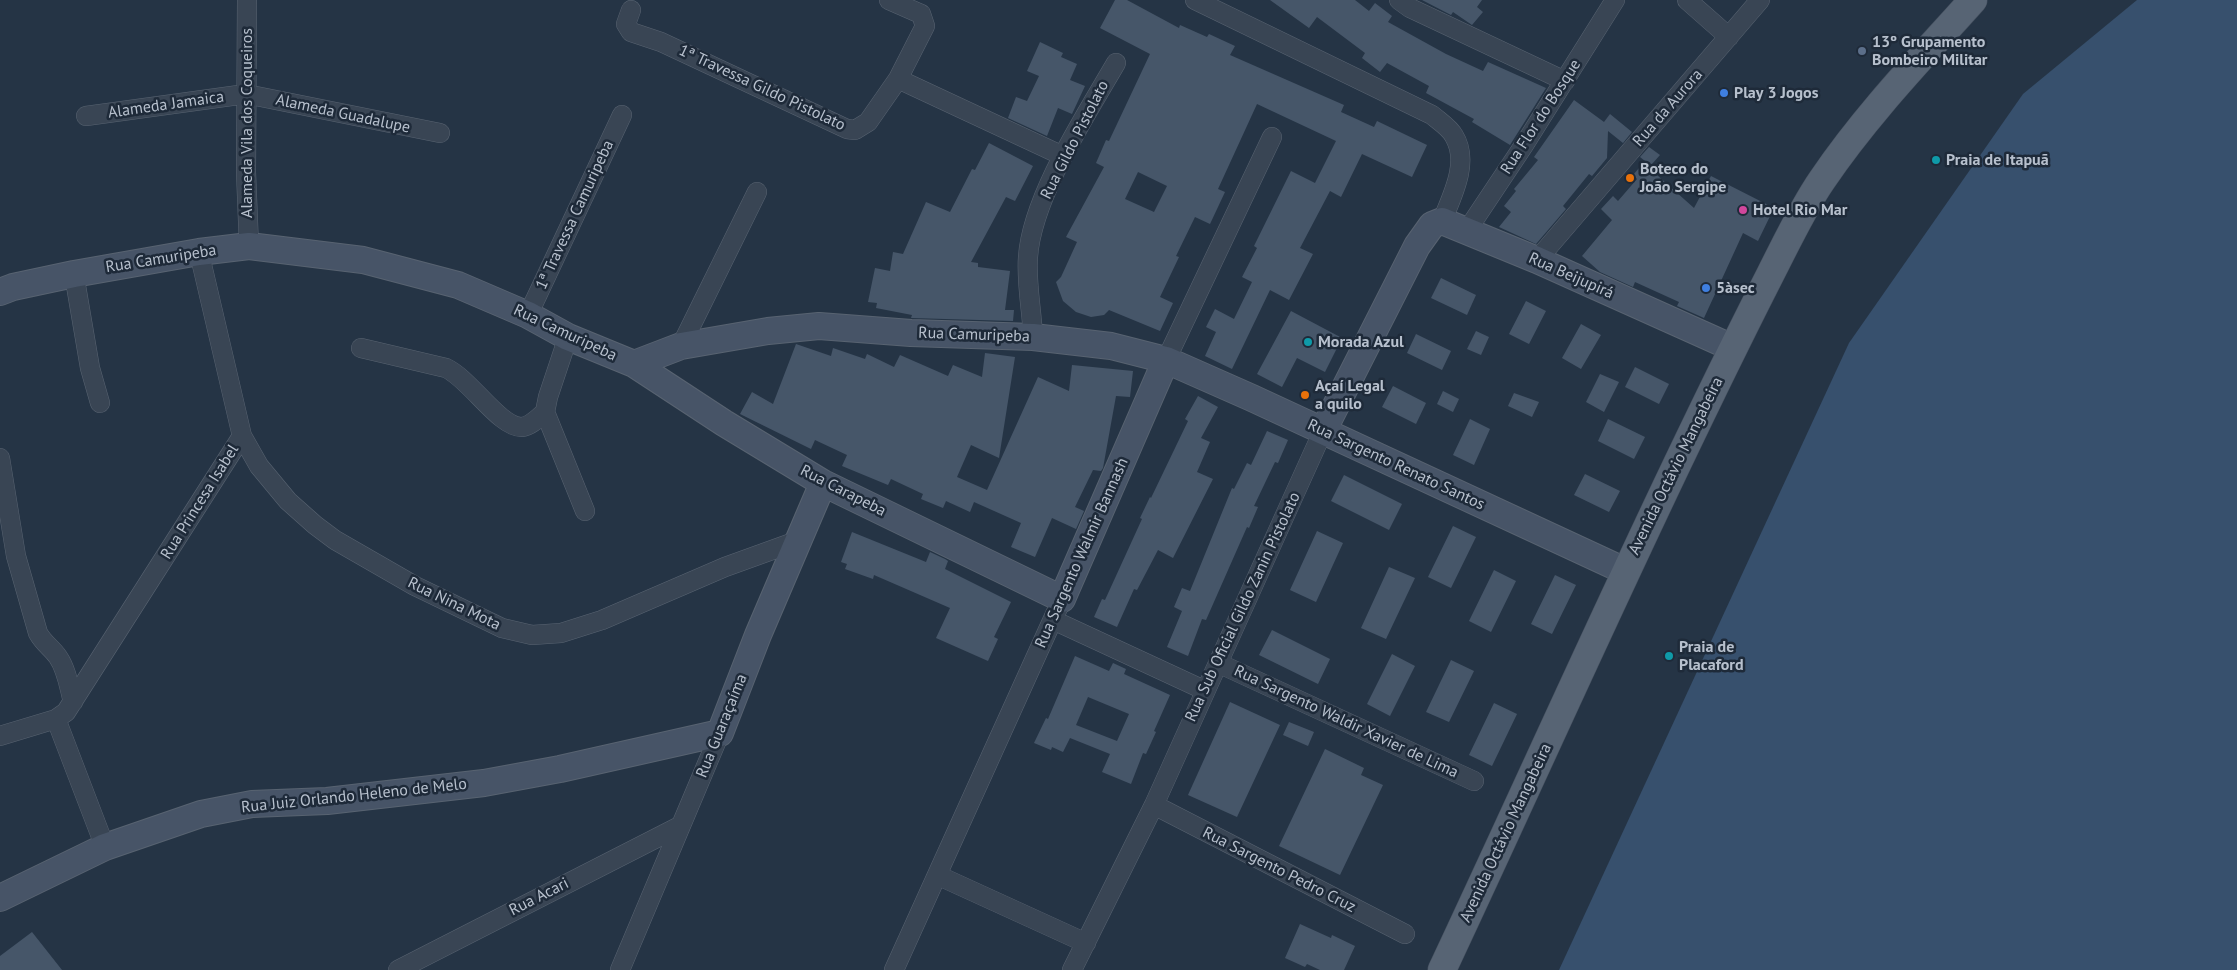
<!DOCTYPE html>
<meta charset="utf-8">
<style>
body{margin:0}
canvas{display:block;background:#253445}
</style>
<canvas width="2237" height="970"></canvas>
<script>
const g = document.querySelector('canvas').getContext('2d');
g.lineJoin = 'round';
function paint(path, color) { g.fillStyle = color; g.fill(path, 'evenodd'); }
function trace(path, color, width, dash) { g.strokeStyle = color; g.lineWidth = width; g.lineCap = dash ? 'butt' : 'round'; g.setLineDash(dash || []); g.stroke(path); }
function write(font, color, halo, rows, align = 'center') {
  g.font = font + ' "PT Sans",sans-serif'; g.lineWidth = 5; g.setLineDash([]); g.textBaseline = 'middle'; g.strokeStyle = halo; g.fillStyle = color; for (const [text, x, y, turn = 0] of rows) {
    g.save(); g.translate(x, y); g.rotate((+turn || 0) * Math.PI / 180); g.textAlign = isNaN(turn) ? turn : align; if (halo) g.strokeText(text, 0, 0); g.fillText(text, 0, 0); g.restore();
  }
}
paint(new Path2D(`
 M 2137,0 L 2237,0 L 2237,970 L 1559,970 L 1849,343 L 2023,94 Z`), '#37506d');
paint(new Path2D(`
 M 1115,0 L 1127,0 L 1179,28 L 1180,25 L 1207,37 L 1209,34 L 1235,46 L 1230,55 L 1344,105 L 1341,112 L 1374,127 L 1377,121 L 1427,145 L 1412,177 L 1362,154 L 1341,197 L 1330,191 L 1300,248 L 1313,254 L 1289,300 L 1270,290 L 1232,369 L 1205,356 L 1216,332 L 1206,327 L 1215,309 L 1234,319 L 1252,282 L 1242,277 L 1257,248 L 1254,246 L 1291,171 L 1315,183 L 1336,141 L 1257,104 L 1218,189 L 1225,192 L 1210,224 L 1195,217 L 1176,256 L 1179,257 L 1160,297 L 1173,303 L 1160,331 L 1109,310 L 1104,315 L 1091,317 L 1076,312 L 1063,301 L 1056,282 L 1061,277 L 1077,242 L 1066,237 L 1104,167 L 1096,163 L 1106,140 L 1109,141 L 1150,54 L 1100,28 ZM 1138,172 L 1167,186 L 1154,212 L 1125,199 Z
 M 1270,0 L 1355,0 L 1369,11 L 1375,3 L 1392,16 L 1388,22 L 1446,54 L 1483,71 L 1488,62 L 1546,88 L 1510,145 L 1472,122 L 1474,119 L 1426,93 L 1429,86 L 1387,63 L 1380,72 L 1362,58 L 1365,53 L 1317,17 L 1309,28 Z
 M 1422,0 L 1482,0 L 1477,7 L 1483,12 L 1472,25 L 1453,12 L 1451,15 Z
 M 1040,42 L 1063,53 L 1061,57 L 1077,64 L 1070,80 L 1085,86 L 1072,114 L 1058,108 L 1047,136 L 1008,118 L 1016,97 L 1027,101 L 1039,76 L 1027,71 Z
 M 1574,100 L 1604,122 L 1610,114 L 1632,132 L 1623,143 L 1608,131 L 1607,158 L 1592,176 L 1589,174 L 1563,206 L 1566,209 L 1536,244 L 1499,227 L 1511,212 L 1504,206 L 1516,191 L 1514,189 L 1538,160 L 1534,157 Z
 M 989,143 L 1033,166 L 1015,201 L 1006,197 L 971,262 L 978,263 L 978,267 L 1010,271 L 1005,310 L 1014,310 L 1013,321 L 911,318 L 912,315 L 876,308 L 877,303 L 868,302 L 875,268 L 890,271 L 893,252 L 903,254 L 926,202 L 950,212 L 972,169 L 975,170 Z
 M 1649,147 L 1660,155 L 1652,164 L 1661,172 L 1657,175 L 1694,208 L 1711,176 L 1774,208 L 1758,241 L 1743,233 L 1704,318 L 1677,306 L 1679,302 L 1635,282 L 1633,287 L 1600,272 L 1582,256 L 1612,220 L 1601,209 L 1613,196 L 1618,201 L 1637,179 L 1633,175 L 1645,161 L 1640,157 Z
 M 1441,278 L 1476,295 L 1467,315 L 1431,298 Z
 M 1526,301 L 1546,311 L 1529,344 L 1509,334 Z
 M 1291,311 L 1342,338 L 1325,372 L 1297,358 L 1282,387 L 1257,374 Z
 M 1581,324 L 1601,335 L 1581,369 L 1562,358 Z
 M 1476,331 L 1489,337 L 1481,355 L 1467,349 Z
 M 1416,334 L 1451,351 L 1442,370 L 1407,353 Z
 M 796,344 L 831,356 L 833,348 L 865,359 L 867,354 L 894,367 L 900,355 L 948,376 L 953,365 L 982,377 L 985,353 L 1015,357 L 999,458 L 971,445 L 957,477 L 987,490 L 1038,377 L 1069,391 L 1072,365 L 1133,371 L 1130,397 L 1116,396 L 1103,468 L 1101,471 L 1093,470 L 1075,507 L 1084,511 L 1076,529 L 1052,518 L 1035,557 L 1011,547 L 1021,523 L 974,502 L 970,512 L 946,501 L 943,508 L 921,499 L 923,494 L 891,479 L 888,485 L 842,466 L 847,455 L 815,440 L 811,449 L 740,414 L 752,392 L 773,404 Z
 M 1635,367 L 1669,384 L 1659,404 L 1625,387 Z
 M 1600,374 L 1619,382 L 1604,412 L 1586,402 Z
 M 1393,386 L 1426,403 L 1416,424 L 1382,407 Z
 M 1443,391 L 1459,399 L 1453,412 L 1437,404 Z
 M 1514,393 L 1539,402 L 1532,417 L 1508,406 Z
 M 1198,396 L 1218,407 L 1201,438 L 1210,442 L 1197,472 L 1213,479 L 1173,558 L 1158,550 L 1137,590 L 1134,589 L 1117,627 L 1094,617 L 1102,599 L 1105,600 L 1142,519 L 1140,518 L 1150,497 L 1151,498 L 1188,421 L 1185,419 Z
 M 1470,419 L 1490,429 L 1474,465 L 1453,455 Z
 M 1608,419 L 1645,437 L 1634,459 L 1598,441 Z
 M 1267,431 L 1288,440 L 1278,463 L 1275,462 L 1254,506 L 1258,507 L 1249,528 L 1247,527 L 1206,620 L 1202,619 L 1188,656 L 1167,647 L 1182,611 L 1174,607 L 1182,588 L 1190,591 L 1232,488 L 1234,489 L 1247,463 L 1251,465 Z
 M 1585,474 L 1620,491 L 1609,512 L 1574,495 Z
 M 1344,475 L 1402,504 L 1389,530 L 1331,501 Z
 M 1453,526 L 1476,537 L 1451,588 L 1428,577 Z
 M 1317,531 L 1343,543 L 1316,602 L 1290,590 Z
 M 852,532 L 926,562 L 930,552 L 945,559 L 948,561 L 945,569 L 1011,602 L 994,637 L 998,639 L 988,661 L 936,638 L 950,608 L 874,575 L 873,579 L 845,569 L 847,564 L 841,562 Z
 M 1389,567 L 1415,578 L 1386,639 L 1361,628 Z
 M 1494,570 L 1516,581 L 1491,632 L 1469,621 Z
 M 1555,575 L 1576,585 L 1552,634 L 1531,624 Z
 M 1272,630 L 1330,659 L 1318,684 L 1259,655 Z
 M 1392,654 L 1415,666 L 1390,716 L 1367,704 Z
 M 1075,656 L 1109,671 L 1113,663 L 1126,669 L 1124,674 L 1170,695 L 1154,731 L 1156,732 L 1146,754 L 1143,753 L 1131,784 L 1102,772 L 1110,754 L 1070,738 L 1063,752 L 1052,747 L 1051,750 L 1034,743 L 1046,718 L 1048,719 ZM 1088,697 L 1129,714 L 1117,741 L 1076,725 Z
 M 1451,660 L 1474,671 L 1449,722 L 1426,712 Z
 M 1230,702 L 1280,725 L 1237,817 L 1188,795 Z
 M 1494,703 L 1517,714 L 1492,766 L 1469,755 Z
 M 1289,722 L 1314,732 L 1308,746 L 1283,735 Z
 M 1325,749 L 1364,768 L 1361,775 L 1383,785 L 1340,875 L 1279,846 Z
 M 1300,924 L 1331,938 L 1332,935 L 1355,946 L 1344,970 L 1320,970 L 1307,964 L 1305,967 L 1285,958 Z
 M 32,932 L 62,970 L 0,970 L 0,956 Z`), '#465669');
const street = new Path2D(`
 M 247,0 L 246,172 L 249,246
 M 1195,0 L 1432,115 C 1439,121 1450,128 1454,136 C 1470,162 1452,196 1442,221
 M 1399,0 L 1410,8 L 1565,81
 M 1687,0 L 1729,37
 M 631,10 L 626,24 L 631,32 L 661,42 L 847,129 L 855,130 L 868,122 L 898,79 L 925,26 L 921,14 L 889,0
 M 898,79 L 1063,156
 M 86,116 L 246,94 L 440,133
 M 1466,232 L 1524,145 L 1615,0
 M 1537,260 L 1760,0
 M 74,274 L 90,368 L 100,403
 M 528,315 L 622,115
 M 568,337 L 548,397 L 545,412 L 585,511
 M 1033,337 C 1032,311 1026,283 1028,257 C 1032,197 1086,115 1116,63
 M 681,346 L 757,192
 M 361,348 L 446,368 C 470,379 500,428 522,427 C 531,426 539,417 545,412
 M 1166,360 L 1272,137
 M 242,436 L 259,466 L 288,501 L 315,525 L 335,540 L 415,586 L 502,628 L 532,635 L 561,633 L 602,620 L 725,567 L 797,541
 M 0,458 L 16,556 L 38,633 C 44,644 52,648 58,657 C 67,670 69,687 73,702
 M 1053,620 L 1204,690
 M 1218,663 L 1474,781
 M 56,719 L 105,847
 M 0,736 L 56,719 L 66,712 L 242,436 L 199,252
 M 1154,805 L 1405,934
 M 937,875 L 1086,943
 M 398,970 L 680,826
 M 620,970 L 720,733
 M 894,970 L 1062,599
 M 1072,970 L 1154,805 L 1323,431`);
const secondary = new Path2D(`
 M 0,292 L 13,287 L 74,274 L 199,252 L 249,246 L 363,260 L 458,285 L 528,315 L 568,337 L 634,364 L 724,423 L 823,483 L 1062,599 L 1166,360
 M 634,364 L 681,346 L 768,331 L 819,326 L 911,333 L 1033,337 L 1111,346 L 1166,360 L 1252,398 L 1625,571
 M 1323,431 L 1417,246 L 1432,225 L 1442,221 L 1537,260 L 1733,348
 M 0,898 L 105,847 L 201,814 L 252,804 L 327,801 L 484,783 L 560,769 L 720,733 L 758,635 L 823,483`);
const primary = new Path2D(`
 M 1442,970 C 1526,791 1606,611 1692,433 C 1718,379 1744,326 1771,273 C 1787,242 1802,209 1822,180 C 1866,115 1921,58 1973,0`);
trace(street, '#586371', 20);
trace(secondary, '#586371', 28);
trace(primary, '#465160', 29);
trace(street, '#394554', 19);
trace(secondary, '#475467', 26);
trace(primary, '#576474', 28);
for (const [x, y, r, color] of [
 [1862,51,5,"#5c6f8a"],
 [1724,93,5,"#3f7fe0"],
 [1936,160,5,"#0f9aa8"],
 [1630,178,5,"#e8710a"],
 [1743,210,5,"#d1479c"],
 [1706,288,5,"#3f7fe0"],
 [1308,342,5,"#0f9aa8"],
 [1305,395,5,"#e8710a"],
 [1669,656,5,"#0f9aa8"]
]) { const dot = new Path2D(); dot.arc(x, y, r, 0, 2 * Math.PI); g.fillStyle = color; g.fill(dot); trace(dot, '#1e2a39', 2); }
write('bold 16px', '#b7c0cd', '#1e2a39', [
 ["13º Grupamento",1872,42],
 ["Bombeiro Militar",1872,60],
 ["Play 3 Jogos",1734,93],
 ["Praia de Itapuã",1946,160],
 ["Boteco do",1640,169],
 ["João Sergipe",1640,187],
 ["Hotel Rio Mar",1753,210],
 ["5àsec",1716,288],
 ["Morada Azul",1318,342],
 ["Açaí Legal",1315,386],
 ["a quilo",1315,404],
 ["Praia de",1679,647],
 ["Placaford",1679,665]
], 'left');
write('16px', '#b7c0cd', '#1e2a39', [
 ["1ª Travessa Gildo Pistolato",762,88,25],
 ["Alameda Jamaica",166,105,-8],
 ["Rua da Aurora",1668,108,-49],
 ["Alameda Guadalupe",343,114,12],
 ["Rua Flor do Bosque",1541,117,-57],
 ["Alameda Vila dos Coqueiros",247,123,-90],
 ["Rua Gildo Pistolato",1075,140,-63],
 ["1ª Travessa Camuripeba",575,215,-65],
 ["Rua Camuripeba",161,259,-9],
 ["Rua Beijupirá",1571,276,24],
 ["Rua Camuripeba",565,333,25],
 ["Rua Camuripeba",974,335,2],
 ["Rua Sargento Renato Santos",1396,465,25],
 ["Avenida Octávio Mangabeira",1676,466,-64],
 ["Rua Carapeba",843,491,27],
 ["Rua Princesa Isabel",200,502,-58],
 ["Rua Sargento Walmir Bannash",1082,553,-66],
 ["Rua Nina Mota",454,604,26],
 ["Rua Sub Oficial Gildo Zanin Pistolato",1243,607,-65],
 ["Rua Sargento Waldir Xavier de Lima",1346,722,25],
 ["Rua Guaraçaíma",722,726,-68],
 ["Rua Juiz Orlando Heleno de Melo",354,796,-6],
 ["Avenida Octávio Mangabeira",1506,833,-65],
 ["Rua Sargento Pedro Cruz",1279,870,27],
 ["Rua Acari",539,897,-27]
]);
</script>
